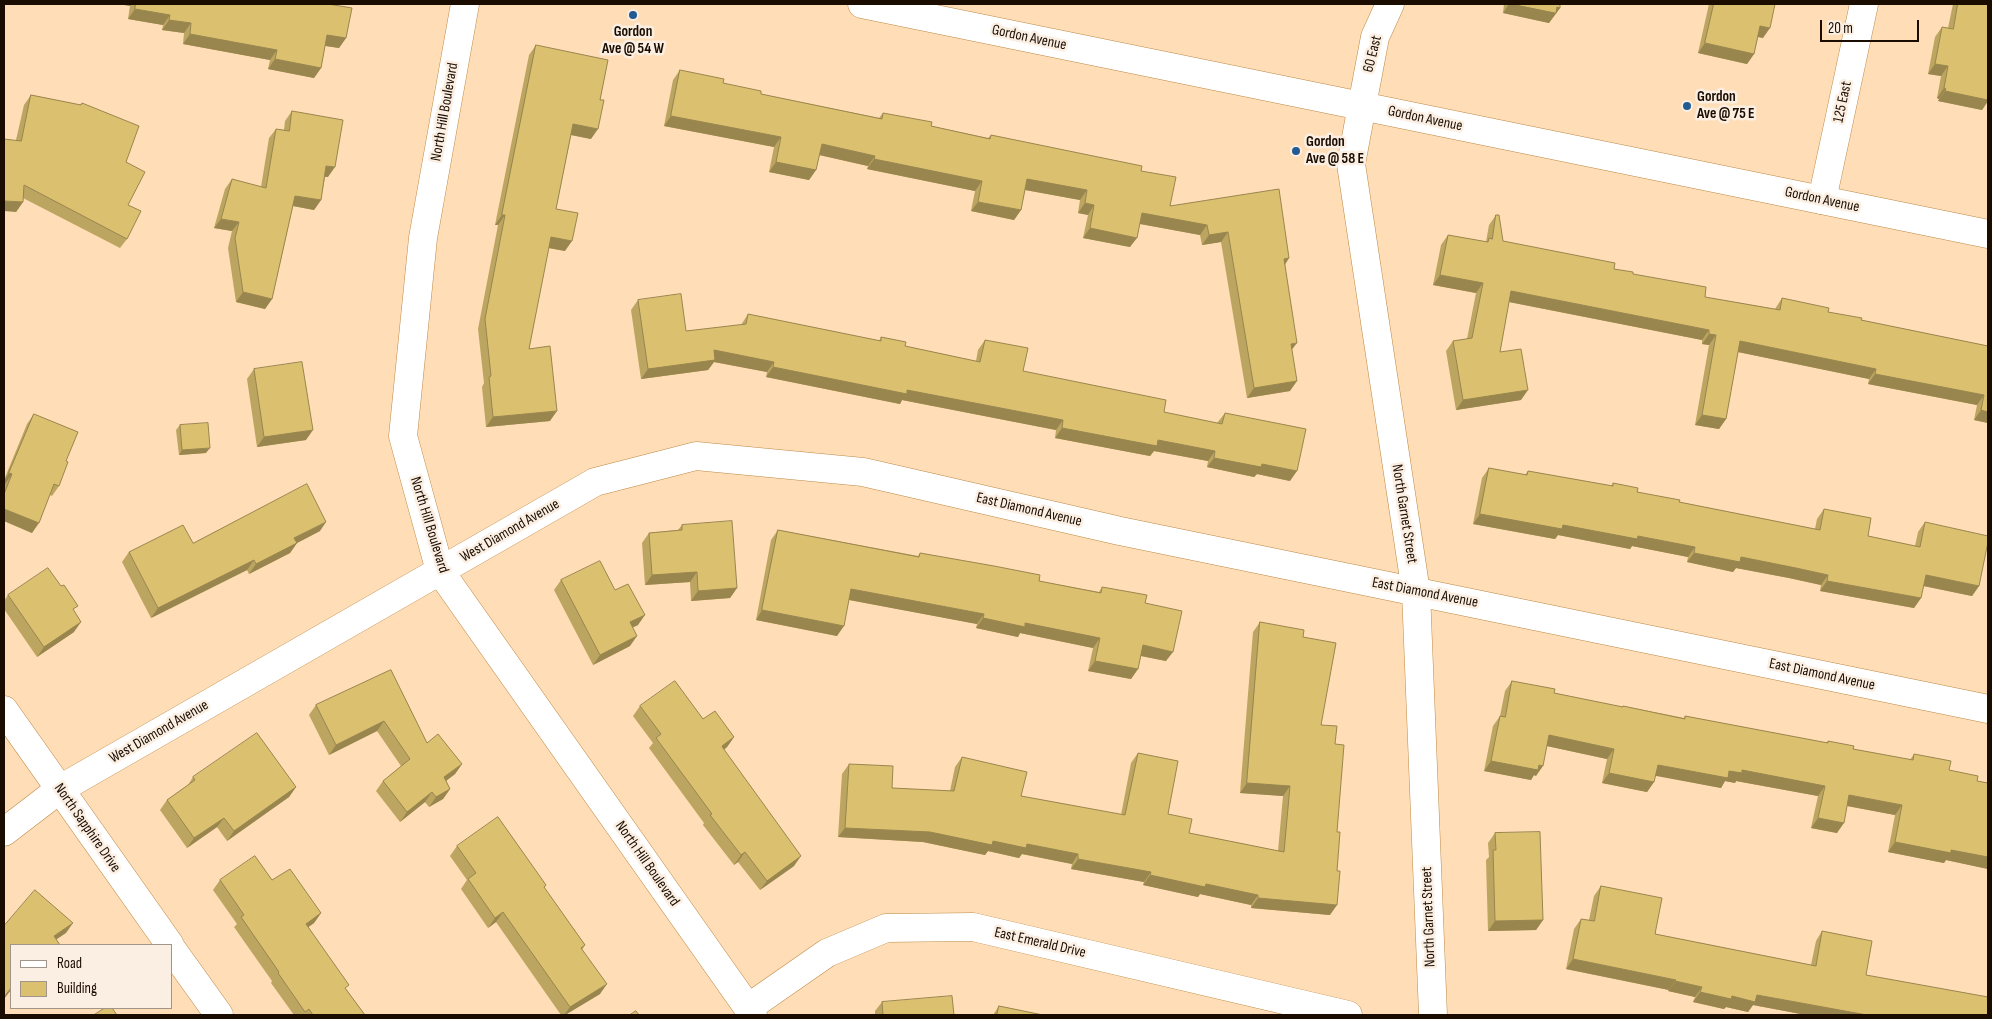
<!DOCTYPE html>
<style>
body{margin:0}
#map{position:relative;width:1992px;height:1019px;overflow:hidden;background:#ffddb6;font-family:"Sofia Sans Condensed",sans-serif}
canvas{display:block}
.frame{position:absolute;inset:0;border:5px solid #1b0c00;pointer-events:none}
.legend{position:absolute;left:10px;top:944px;width:162px;height:65px;box-sizing:border-box;background:#faefe2;border:1px solid #a19488;margin:0;padding:6px 9px;list-style:none;font-size:15px;color:#1b0c00}
.legend li{display:flex;align-items:center;gap:10px;height:25px}
.legend b{width:25px;border:1px solid #a19488}
.scale{position:absolute;left:1820px;top:20px;width:99px;height:22px;box-sizing:border-box;border:2px solid #1b0c00;border-top:0;padding-left:6px;font-size:15px;line-height:18px;white-space:nowrap;color:#1b0c00;-webkit-text-stroke:4px #faefe2;paint-order:stroke}
</style>
<div id="map">
<canvas width="1992" height="1019"></canvas>
<div class="frame"></div>
<ul class="legend">
<li><b style="height:6px;background:#fff"></b>Road</li>
<li><b style="height:14px;background:#dbc070"></b>Building</li>
</ul>
<div class="scale">20 m</div>
</div>
<script>
const g = document.querySelector('canvas').getContext('2d');
g.lineJoin = 'round';
function trace(path, color, width, dash) { g.strokeStyle = color; g.lineWidth = width; g.lineCap = dash ? 'butt' : 'round'; g.setLineDash(dash || []); g.stroke(path); }
function paint(path, color) { g.fillStyle = color; g.fill(path, 'evenodd'); }
function write(font, color, halo, rows, align = 'center') {
  g.font = font + ' "Sofia Sans Condensed",sans-serif'; g.lineWidth = 5; g.setLineDash([]); g.textBaseline = 'middle'; g.strokeStyle = halo; g.fillStyle = color; for (const [text, x, y, turn = 0] of rows) {
    g.save(); g.translate(x, y); g.rotate((+turn || 0) * Math.PI / 180); g.textAlign = isNaN(turn) ? turn : align; if (halo) g.strokeText(text, 0, 0); g.fillText(text, 0, 0); g.restore();
  }
}
const street = new Path2D(`
 M 465,4 L 423,238 L 403,436 L 440,571 L 753,1015
 M 1390,4 L 1375,37 L 1351,164 L 1416,592 L 1433,1015
 M 1822,200 L 1864,4
 M 4,710 L 170,945
 M 4,832 L 60,789 L 595,482 L 696,456 L 863,472 L 1120,531 L 1988,709
 M 171,948 L 219,1015
 M 748,1008 L 827,953 L 886,928 L 973,927 L 1348,1015`);
const secondary = new Path2D(`
 M 862,4 L 1988,234`);
trace(street, '#bd8946', 29);
trace(secondary, '#bd8946', 29);
trace(street, '#fff', 28);
trace(secondary, '#fff', 28);
paint(new Path2D(`
 M 119,4 L 328,4 L 346,38 L 339,48 L 325,46 L 321,68 L 314,78 L 268,69 L 270,60 L 183,44 L 184,33 L 162,30 L 163,25 L 128,19 L 130,6 Z
 M 1504,4 L 1560,4 L 1560,8 L 1549,23 L 1503,13 Z
 M 1709,4 L 1775,4 L 1763,38 L 1758,37 L 1754,54 L 1747,64 L 1698,53 Z
 M 1953,4 L 1988,4 L 1988,101 L 1982,110 L 1938,101 L 1939,99 L 1937,98 L 1941,76 L 1928,74 L 1935,37 L 1942,27 L 1948,28 Z
 M 536,45 L 591,139 L 571,135 L 556,209 L 565,251 L 548,248 L 529,349 L 550,421 L 486,427 L 482,387 L 484,383 L 478,329 L 498,225 L 495,225 L 529,55 Z
 M 680,70 L 761,94 L 879,118 L 883,113 L 931,126 L 988,138 L 991,135 L 1141,171 L 1170,206 L 1289,258 L 1285,265 L 1292,349 L 1290,391 L 1247,398 L 1221,242 L 1202,245 L 1200,235 L 1140,224 L 1130,247 L 1083,238 L 1088,215 L 1078,213 L 1080,200 L 1025,190 L 1021,210 L 1014,220 L 971,211 L 975,191 L 867,169 L 868,166 L 819,155 L 816,170 L 809,180 L 769,172 L 774,147 L 664,126 L 673,80 Z
 M 31,95 L 80,105 L 82,103 L 126,162 L 128,205 L 127,239 L 120,248 L 23,198 L 23,202 L 16,212 L 16,140 L 24,105 Z
 M 292,111 L 328,177 L 325,177 L 321,200 L 314,210 L 293,206 L 272,299 L 265,309 L 236,302 L 228,248 L 232,231 L 214,228 L 225,189 L 232,179 L 261,187 L 269,138 L 276,129 L 284,130 L 285,121 Z
 M 1496,215 L 1503,241 L 1614,269 L 1705,297 L 1775,309 L 1782,298 L 1828,312 L 1861,320 L 1988,346 L 1988,423 L 1974,420 L 1977,405 L 1868,384 L 1869,379 L 1738,352 L 1726,419 L 1719,429 L 1695,425 L 1709,345 L 1702,344 L 1702,340 L 1509,302 L 1500,352 L 1521,400 L 1456,410 L 1446,351 L 1453,341 L 1467,339 L 1476,293 L 1433,285 L 1441,245 L 1448,235 L 1486,242 L 1489,225 Z
 M 638,300 L 686,331 L 741,325 L 748,314 L 879,341 L 881,337 L 905,346 L 976,361 L 978,350 L 985,340 L 1023,371 L 1164,412 L 1217,423 L 1225,413 L 1290,481 L 1257,474 L 1254,477 L 1207,467 L 1208,461 L 1154,451 L 1150,456 L 1055,438 L 1056,430 L 902,400 L 900,404 L 766,377 L 767,372 L 714,362 L 708,370 L 641,379 L 631,310 Z
 M 254,369 L 306,440 L 257,447 L 247,379 Z
 M 34,414 L 66,461 L 59,486 L 52,496 L 50,495 L 32,533 L 4,521 L 4,488 L 5,484 L 4,484 L 4,480 L 27,424 Z
 M 180,425 L 206,453 L 179,455 L 176,430 Z
 M 1489,468 L 1525,475 L 1528,471 L 1611,486 L 1613,483 L 1637,492 L 1679,502 L 1815,529 L 1817,519 L 1824,509 L 1868,536 L 1915,546 L 1918,532 L 1925,522 L 1979,586 L 1972,596 L 1923,586 L 1921,598 L 1914,608 L 1820,591 L 1821,585 L 1789,578 L 1736,568 L 1733,572 L 1687,562 L 1688,557 L 1632,546 L 1630,549 L 1558,535 L 1555,539 L 1473,524 L 1482,478 Z
 M 682,525 L 737,588 L 730,598 L 691,601 L 690,582 L 645,585 L 642,543 L 649,533 L 678,530 Z
 M 778,530 L 918,556 L 920,553 L 1039,581 L 1099,592 L 1102,587 L 1145,603 L 1166,661 L 1141,656 L 1138,669 L 1131,679 L 1088,671 L 1093,648 L 1020,633 L 1018,637 L 976,628 L 977,624 L 849,600 L 837,636 L 756,620 L 771,540 Z
 M 320,531 L 297,543 L 290,553 L 249,574 L 247,570 L 151,618 L 122,562 L 129,552 L 193,543 Z
 M 561,580 L 615,590 L 638,625 L 633,627 L 630,646 L 593,665 L 554,590 Z
 M 8,595 L 74,612 L 74,632 L 37,657 L 4,609 L 4,601 Z
 M 1260,622 L 1303,637 L 1321,725 L 1335,744 L 1330,915 L 1251,908 L 1251,905 L 1200,894 L 1198,897 L 1143,885 L 1144,882 L 1071,869 L 1072,864 L 1022,854 L 1019,858 L 988,851 L 985,855 L 923,842 L 838,837 L 842,774 L 849,764 L 892,788 L 950,791 L 955,767 L 962,757 L 1021,796 L 1121,815 L 1131,763 L 1138,753 L 1168,814 L 1189,833 L 1278,851 L 1283,796 L 1240,793 L 1253,632 Z
 M 391,670 L 427,743 L 462,764 L 455,774 L 446,781 L 450,789 L 443,799 L 429,807 L 425,802 L 400,822 L 376,791 L 383,781 L 401,766 L 377,731 L 329,755 L 309,715 L 316,705 Z
 M 1512,681 L 1554,693 L 1622,707 L 1623,706 L 1684,718 L 1685,716 L 1826,743 L 1828,741 L 1853,749 L 1910,760 L 1914,754 L 1949,770 L 1977,781 L 1988,783 L 1988,869 L 1946,860 L 1944,863 L 1888,852 L 1895,815 L 1847,806 L 1837,833 L 1811,828 L 1818,796 L 1736,781 L 1735,783 L 1725,781 L 1721,788 L 1655,775 L 1654,782 L 1647,792 L 1602,783 L 1607,759 L 1547,746 L 1536,776 L 1534,775 L 1531,780 L 1484,771 L 1493,726 L 1500,716 L 1505,691 Z
 M 640,706 L 703,719 L 734,737 L 727,747 L 724,750 L 794,866 L 760,890 L 738,862 L 734,865 L 703,825 L 704,823 L 649,748 L 653,743 L 633,716 Z
 M 193,777 L 296,787 L 289,797 L 227,841 L 217,827 L 187,848 L 160,810 L 167,800 L 188,785 Z
 M 1495,833 L 1543,920 L 1536,930 L 1488,931 L 1486,860 L 1489,857 L 1488,843 Z
 M 457,846 L 546,885 L 544,888 L 585,945 L 582,950 L 600,994 L 565,1015 L 561,1015 L 496,922 L 488,928 L 461,889 L 467,880 L 450,856 Z
 M 220,880 L 272,880 L 321,913 L 314,923 L 308,927 L 346,989 L 365,1015 L 294,1015 L 271,983 L 272,981 L 234,927 L 237,924 L 213,890 Z
 M 1601,886 L 1655,934 L 1811,965 L 1816,941 L 1822,931 L 1866,975 L 1988,1015 L 1806,1015 L 1753,1005 L 1748,1012 L 1726,1007 L 1724,1009 L 1693,1002 L 1695,997 L 1668,991 L 1669,990 L 1566,969 L 1574,929 L 1581,919 L 1589,920 L 1594,896 Z
 M 882,1002 L 954,1015 L 875,1015 L 875,1011 Z
 M 999,1006 L 1043,1015 L 993,1015 Z`), '#bca560');
paint(new Path2D(`
 M 119,4 L 132,4 L 130,6 Z
 M 1509,4 L 1557,7 L 1560,8 L 1549,23 L 1503,13 Z
 M 135,9 L 170,15 L 163,25 L 128,19 Z
 M 169,20 L 191,23 L 184,33 L 162,30 Z
 M 1760,26 L 1770,28 L 1763,38 L 1753,36 Z
 M 190,34 L 277,50 L 270,60 L 183,44 Z
 M 327,35 L 346,38 L 339,48 L 320,45 Z
 M 1705,43 L 1754,54 L 1747,64 L 1698,53 Z
 M 275,59 L 321,68 L 314,78 L 268,69 Z
 M 1935,64 L 1948,66 L 1941,76 L 1928,74 Z
 M 1944,88 L 1946,89 L 1939,99 L 1937,98 Z
 M 1945,91 L 1988,100 L 1988,101 L 1982,110 L 1938,101 Z
 M 671,116 L 781,137 L 774,147 L 664,126 Z
 M 573,124 L 598,129 L 591,139 L 566,134 Z
 M 822,144 L 875,156 L 868,166 L 815,154 Z
 M 874,159 L 982,181 L 975,191 L 867,169 Z
 M 776,162 L 816,170 L 809,180 L 769,172 Z
 M 326,166 L 335,167 L 328,177 L 320,176 Z
 M 1027,179 L 1087,190 L 1080,200 L 1020,189 Z
 M 295,196 L 321,200 L 314,210 L 288,205 Z
 M 4,201 L 23,202 L 16,212 L 4,211 Z
 M 978,202 L 1021,210 L 1014,220 L 971,211 Z
 M 1085,203 L 1094,205 L 1088,215 L 1078,213 Z
 M 1142,213 L 1207,225 L 1200,235 L 1135,223 Z
 M 502,215 L 505,215 L 498,225 L 495,225 Z
 M 221,219 L 239,222 L 232,231 L 214,228 Z
 M 1090,228 L 1137,238 L 1130,247 L 1083,238 Z
 M 1228,232 L 1221,242 L 1202,245 L 1209,235 Z
 M 551,237 L 572,241 L 565,251 L 544,247 Z
 M 1289,258 L 1282,268 L 1284,259 Z
 M 1440,275 L 1483,283 L 1476,293 L 1433,285 Z
 M 1511,291 L 1709,330 L 1702,340 L 1504,301 Z
 M 243,292 L 272,299 L 265,309 L 236,302 Z
 M 1709,334 L 1716,335 L 1709,345 L 1702,344 Z
 M 1740,341 L 1876,369 L 1869,379 L 1733,351 Z
 M 1297,343 L 1290,352 L 1291,344 Z
 M 714,350 L 774,362 L 767,372 L 714,362 L 708,370 L 641,379 L 648,369 Z
 M 773,367 L 907,390 L 1063,420 L 1056,430 L 902,400 L 900,404 L 766,377 Z
 M 1875,374 L 1984,395 L 1977,405 L 1868,384 Z
 M 1297,381 L 1290,391 L 1247,398 L 1254,388 Z
 M 1528,390 L 1521,400 L 1456,410 L 1463,400 Z
 M 1981,410 L 1988,412 L 1988,423 L 1974,420 Z
 M 557,411 L 550,421 L 486,427 L 493,417 Z
 M 1702,415 L 1726,419 L 1719,429 L 1695,425 Z
 M 1062,428 L 1158,440 L 1215,451 L 1208,461 L 1154,451 L 1150,456 L 1055,438 Z
 M 313,430 L 306,440 L 257,447 L 264,437 Z
 M 210,448 L 206,453 L 179,455 L 182,450 Z
 M 1214,458 L 1262,464 L 1297,471 L 1290,481 L 1257,474 L 1254,477 L 1207,467 Z
 M 9,473 L 12,474 L 5,484 L 4,484 L 4,481 Z
 M 4,509 L 39,523 L 32,533 L 4,521 Z
 M 1480,514 L 1563,525 L 1638,536 L 1695,547 L 1688,557 L 1632,546 L 1630,549 L 1558,535 L 1555,539 L 1473,524 Z
 M 326,522 L 320,531 L 297,543 L 290,553 L 249,574 L 256,564 L 294,538 Z
 M 1694,553 L 1741,557 L 1796,568 L 1828,575 L 1821,585 L 1789,578 L 1736,568 L 1733,572 L 1687,562 Z
 M 254,560 L 247,570 L 151,618 L 158,608 Z
 M 697,572 L 690,582 L 645,585 L 652,575 Z
 M 1926,575 L 1979,586 L 1972,596 L 1919,585 Z
 M 1827,581 L 1921,598 L 1914,608 L 1820,591 Z
 M 737,588 L 730,598 L 691,601 L 698,591 Z
 M 851,589 L 984,614 L 977,624 L 844,599 Z
 M 762,610 L 844,626 L 837,636 L 756,620 Z
 M 645,615 L 638,625 L 623,632 L 630,622 Z
 M 983,618 L 1025,623 L 1100,638 L 1093,648 L 1020,633 L 1018,637 L 976,628 Z
 M 81,622 L 74,632 L 37,657 L 44,647 Z
 M 637,636 L 630,646 L 593,665 L 600,655 Z
 M 1143,645 L 1173,652 L 1166,661 L 1136,655 Z
 M 1095,661 L 1138,669 L 1131,679 L 1088,671 Z
 M 384,721 L 377,731 L 329,755 L 336,745 Z
 M 1549,735 L 1614,749 L 1607,759 L 1542,745 Z
 M 734,737 L 727,747 L 715,756 L 722,746 Z
 M 1491,761 L 1543,766 L 1536,776 L 1534,775 L 1531,780 L 1484,771 Z
 M 462,764 L 455,774 L 438,787 L 444,777 Z
 M 1658,765 L 1729,771 L 1742,770 L 1825,786 L 1818,796 L 1736,781 L 1735,783 L 1725,781 L 1721,788 L 1651,775 Z
 M 1609,773 L 1654,782 L 1647,792 L 1602,783 Z
 M 1247,783 L 1290,786 L 1283,796 L 1240,793 Z
 M 296,787 L 289,797 L 227,841 L 234,831 Z
 M 450,789 L 443,799 L 429,807 L 436,797 Z
 M 432,792 L 425,802 L 400,822 L 407,812 Z
 M 1849,795 L 1902,805 L 1895,815 L 1842,805 Z
 M 224,818 L 217,827 L 187,848 L 194,838 Z
 M 1818,818 L 1844,823 L 1837,833 L 1811,828 Z
 M 845,828 L 930,832 L 993,841 L 1027,844 L 1078,854 L 1072,864 L 1022,854 L 1019,858 L 988,851 L 985,855 L 923,842 L 838,837 Z
 M 1895,842 L 1951,850 L 1988,857 L 1988,869 L 1946,860 L 1944,863 L 1888,852 Z
 M 745,852 L 738,862 L 734,865 L 741,855 Z
 M 801,856 L 794,866 L 760,890 L 767,881 Z
 M 1078,859 L 1151,872 L 1144,882 L 1071,869 Z
 M 1150,875 L 1206,884 L 1258,895 L 1251,905 L 1200,894 L 1198,897 L 1143,885 Z
 M 1258,898 L 1337,905 L 1330,915 L 1251,908 Z
 M 503,912 L 496,922 L 488,928 L 495,918 Z
 M 321,913 L 314,923 L 299,934 L 306,924 Z
 M 1543,920 L 1536,930 L 1488,931 L 1495,921 Z
 M 73,923 L 66,933 L 48,945 L 54,936 Z
 M 1573,959 L 1676,980 L 1669,990 L 1566,969 Z
 M 1675,981 L 1702,987 L 1695,997 L 1668,991 Z
 M 607,984 L 600,994 L 565,1015 L 564,1015 L 570,1007 Z
 M 11,988 L 11,990 L 4,999 L 4,997 Z
 M 1700,992 L 1732,996 L 1757,995 L 1867,1015 L 1806,1015 L 1753,1005 L 1748,1012 L 1726,1007 L 1724,1009 L 1693,1002 Z`), '#99864e');
const building = new Path2D(`
 M 136,4 L 328,4 L 352,8 L 346,38 L 327,35 L 321,68 L 275,59 L 277,50 L 190,34 L 191,23 L 169,20 L 170,15 L 135,9 Z
 M 1511,4 L 1560,4 L 1560,8 L 1557,7 L 1556,13 Z
 M 1714,4 L 1775,4 L 1770,28 L 1760,26 L 1754,54 L 1705,43 Z
 M 1958,4 L 1988,4 L 1988,100 L 1945,91 L 1946,89 L 1944,88 L 1948,66 L 1935,64 L 1942,27 L 1953,29 Z
 M 536,45 L 608,60 L 600,100 L 604,100 L 598,129 L 573,124 L 556,209 L 578,213 L 572,241 L 551,237 L 529,349 L 550,346 L 557,411 L 493,417 L 489,377 L 491,376 L 485,319 L 505,215 L 502,215 Z
 M 680,70 L 724,79 L 723,83 L 761,91 L 761,94 L 882,119 L 883,113 L 932,122 L 931,126 L 990,139 L 991,135 L 1142,166 L 1141,171 L 1176,177 L 1170,206 L 1279,189 L 1289,258 L 1284,259 L 1297,343 L 1291,344 L 1297,381 L 1254,388 L 1228,232 L 1209,235 L 1207,225 L 1142,213 L 1137,238 L 1090,228 L 1094,205 L 1085,203 L 1087,190 L 1027,179 L 1021,210 L 978,202 L 982,181 L 874,159 L 875,156 L 822,144 L 816,170 L 776,162 L 781,137 L 671,116 Z
 M 31,95 L 81,105 L 82,103 L 139,126 L 126,162 L 145,172 L 128,205 L 141,211 L 127,239 L 24,185 L 23,202 L 4,201 L 4,139 L 21,141 Z
 M 292,111 L 343,120 L 335,167 L 326,166 L 321,200 L 295,196 L 272,299 L 243,292 L 235,238 L 239,222 L 221,219 L 232,179 L 266,188 L 276,129 L 289,131 Z
 M 1496,215 L 1499,215 L 1503,241 L 1615,263 L 1614,269 L 1633,272 L 1633,274 L 1706,287 L 1705,297 L 1780,310 L 1782,298 L 1829,308 L 1828,312 L 1862,318 L 1861,320 L 1988,346 L 1988,412 L 1981,410 L 1984,395 L 1875,374 L 1876,369 L 1740,341 L 1726,419 L 1702,415 L 1716,335 L 1709,334 L 1709,330 L 1511,291 L 1500,352 L 1521,349 L 1528,390 L 1463,400 L 1453,341 L 1472,338 L 1483,283 L 1440,275 L 1448,235 L 1488,242 L 1489,238 L 1492,239 Z
 M 681,294 L 686,331 L 746,324 L 748,314 L 881,341 L 881,337 L 906,342 L 905,346 L 980,362 L 985,340 L 1028,348 L 1023,371 L 1166,400 L 1164,412 L 1222,424 L 1225,413 L 1306,429 L 1297,471 L 1262,464 L 1261,467 L 1214,458 L 1215,451 L 1158,440 L 1157,446 L 1062,428 L 1063,420 L 907,390 L 907,394 L 773,367 L 774,362 L 714,350 L 715,360 L 648,369 L 638,300 Z
 M 302,362 L 313,430 L 264,437 L 254,369 Z
 M 34,414 L 78,432 L 66,461 L 68,462 L 59,486 L 54,484 L 39,523 L 4,509 L 4,494 L 12,474 L 9,473 Z
 M 208,423 L 210,448 L 182,450 L 180,425 Z
 M 1489,468 L 1527,475 L 1528,471 L 1613,486 L 1613,483 L 1638,488 L 1637,492 L 1680,500 L 1679,502 L 1820,530 L 1824,509 L 1871,518 L 1868,536 L 1920,547 L 1925,522 L 1988,536 L 1988,542 L 1979,586 L 1926,575 L 1921,598 L 1827,581 L 1828,575 L 1796,568 L 1741,557 L 1740,562 L 1694,553 L 1695,547 L 1638,536 L 1637,539 L 1563,525 L 1562,529 L 1480,514 Z
 M 307,484 L 326,522 L 294,538 L 297,543 L 256,564 L 254,560 L 158,608 L 129,552 L 183,525 L 193,543 Z
 M 732,521 L 737,588 L 698,591 L 697,572 L 652,575 L 649,533 L 682,530 L 682,525 Z
 M 778,530 L 919,557 L 920,553 L 994,566 L 1040,575 L 1039,581 L 1101,593 L 1102,587 L 1147,595 L 1145,603 L 1182,611 L 1173,652 L 1143,645 L 1138,669 L 1095,661 L 1100,638 L 1025,623 L 1025,627 L 983,618 L 984,614 L 851,589 L 844,626 L 762,610 Z
 M 600,561 L 615,590 L 628,584 L 645,615 L 630,622 L 637,636 L 600,655 L 561,580 Z
 M 48,568 L 61,586 L 64,585 L 78,606 L 73,609 L 81,622 L 44,647 L 8,595 Z
 M 1260,622 L 1304,630 L 1303,637 L 1336,643 L 1321,725 L 1337,726 L 1335,744 L 1344,745 L 1337,832 L 1340,832 L 1337,871 L 1340,871 L 1337,905 L 1258,898 L 1258,895 L 1206,884 L 1205,887 L 1150,875 L 1151,872 L 1078,859 L 1078,854 L 1027,844 L 1026,848 L 993,841 L 992,845 L 930,832 L 845,828 L 849,764 L 893,766 L 892,788 L 954,791 L 962,757 L 1027,772 L 1021,796 L 1125,815 L 1138,753 L 1178,761 L 1168,814 L 1192,819 L 1189,833 L 1284,852 L 1290,786 L 1247,783 Z
 M 391,670 L 427,743 L 438,734 L 462,764 L 444,777 L 450,789 L 436,797 L 432,792 L 407,812 L 383,781 L 410,759 L 384,721 L 336,745 L 316,705 Z
 M 675,681 L 703,719 L 715,711 L 734,737 L 722,746 L 723,748 L 801,856 L 767,881 L 745,852 L 741,855 L 710,815 L 712,814 L 656,738 L 661,734 L 640,706 Z
 M 1512,681 L 1555,689 L 1554,693 L 1623,707 L 1623,706 L 1685,719 L 1685,716 L 1828,743 L 1828,741 L 1854,746 L 1853,749 L 1913,760 L 1914,754 L 1951,761 L 1949,770 L 1978,776 L 1977,781 L 1988,783 L 1988,857 L 1951,850 L 1951,853 L 1895,842 L 1902,805 L 1849,795 L 1844,823 L 1818,818 L 1825,786 L 1742,770 L 1742,773 L 1729,771 L 1728,778 L 1658,765 L 1654,782 L 1609,773 L 1614,749 L 1549,735 L 1543,766 L 1539,765 L 1538,770 L 1491,761 L 1500,716 L 1505,717 Z
 M 257,733 L 296,787 L 234,831 L 224,818 L 194,838 L 167,800 L 195,780 L 193,777 Z
 M 498,817 L 546,885 L 544,887 L 585,945 L 581,948 L 607,984 L 570,1007 L 503,912 L 495,918 L 468,879 L 476,873 L 457,846 Z
 M 1540,832 L 1543,920 L 1495,921 L 1493,850 L 1496,850 L 1495,833 Z
 M 255,856 L 272,880 L 290,869 L 321,913 L 306,924 L 349,985 L 345,988 L 365,1015 L 313,1015 L 309,1009 L 305,1012 L 278,973 L 279,972 L 241,917 L 244,915 L 220,880 Z
 M 1601,886 L 1662,898 L 1655,934 L 1816,966 L 1822,931 L 1872,941 L 1866,975 L 1988,997 L 1988,1015 L 1867,1015 L 1757,995 L 1755,1002 L 1732,996 L 1731,999 L 1700,992 L 1702,987 L 1675,981 L 1676,980 L 1573,959 L 1581,919 L 1594,921 Z
 M 35,890 L 73,923 L 54,936 L 60,945 L 11,945 L 11,988 L 4,997 L 4,926 Z
 M 952,996 L 954,1015 L 883,1015 L 882,1002 Z
 M 999,1006 L 1043,1015 L 997,1015 Z
 M 105,1008 L 112,1008 L 117,1015 L 94,1015 Z
 M 636,1011 L 639,1015 L 630,1015 Z`);
paint(building, '#dbc070');
trace(building, '#99864e', 1);
for (const [x, y, r, color] of [
 [633,15,5,"#225a91"],
 [1687,106,5,"#225a91"],
 [1296,151,5,"#225a91"]
]) { const dot = new Path2D(); dot.arc(x, y, r, 0, 2 * Math.PI); g.fillStyle = color; g.fill(dot); trace(dot, '#faefe2', 2); }
write('bold 15px', '#1b0c00', '#faefe2', [
 ["Gordon",633,32,"center"],
 ["Ave @ 54 W",633,49,"center"],
 ["Gordon",1697,97],
 ["Ave @ 75 E",1697,114],
 ["Gordon",1306,142],
 ["Ave @ 58 E",1306,159]
], 'left');
write('15px', '#1b0c00', '#faefe2', [
 ["Gordon Avenue",1029,38,12],
 ["60 East",1373,54,-76],
 ["125 East",1843,102,-78],
 ["North Hill Boulevard",445,112,-80],
 ["Gordon Avenue",1425,119,12],
 ["Gordon Avenue",1822,200,12],
 ["East Diamond Avenue",1029,510,13],
 ["North Garnet Street",1404,514,81],
 ["North Hill Boulevard",429,525,73],
 ["West Diamond Avenue",510,531,-30],
 ["East Diamond Avenue",1425,593,11],
 ["East Diamond Avenue",1822,675,12],
 ["West Diamond Avenue",159,732,-30],
 ["North Sapphire Drive",87,828,55],
 ["North Hill Boulevard",647,864,55],
 ["North Garnet Street",1429,917,-92],
 ["East Emerald Drive",1040,943,13]
]);
</script>
